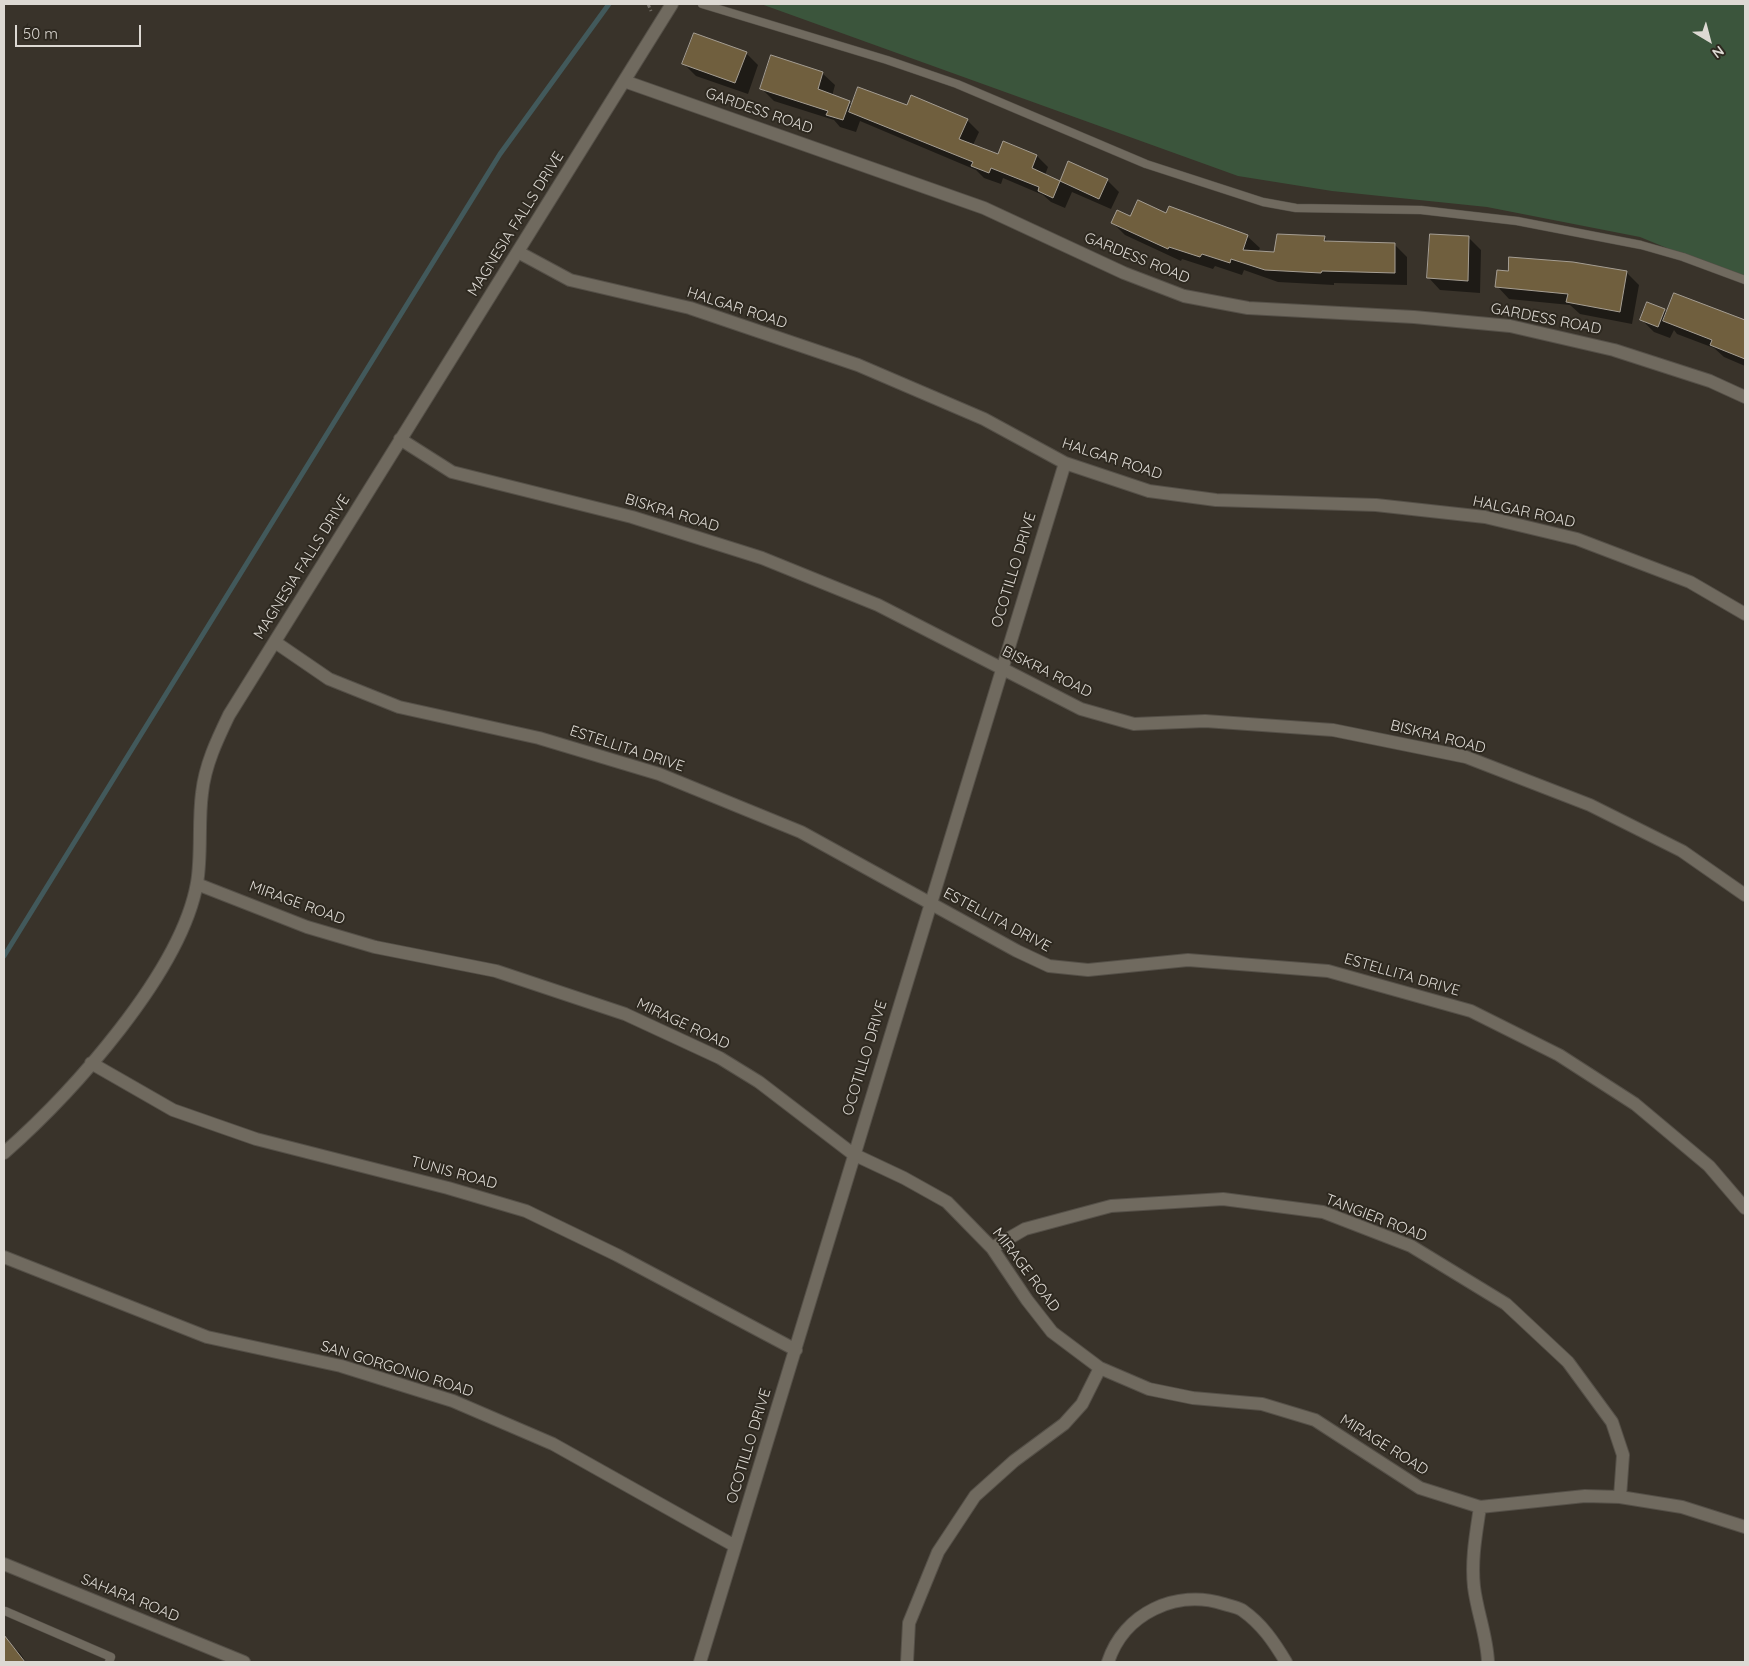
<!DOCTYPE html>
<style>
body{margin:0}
#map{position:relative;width:1749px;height:1666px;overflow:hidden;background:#39332a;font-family:Quicksand,sans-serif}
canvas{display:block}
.frame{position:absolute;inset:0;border:5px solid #ddd9d3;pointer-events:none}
.north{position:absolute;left:1684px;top:15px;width:50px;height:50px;-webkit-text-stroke:4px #2e2920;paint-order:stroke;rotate:143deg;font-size:14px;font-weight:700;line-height:20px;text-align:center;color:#ddd9d3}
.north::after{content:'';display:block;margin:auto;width:18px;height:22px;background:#ddd9d3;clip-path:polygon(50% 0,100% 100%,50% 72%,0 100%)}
.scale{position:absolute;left:15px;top:25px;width:126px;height:22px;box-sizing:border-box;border:2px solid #ddd9d3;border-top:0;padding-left:6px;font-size:15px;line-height:18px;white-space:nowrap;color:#ddd9d3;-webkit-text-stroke:4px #2e2920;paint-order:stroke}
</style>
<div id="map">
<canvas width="1749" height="1666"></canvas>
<div class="frame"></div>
<div class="north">N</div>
<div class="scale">50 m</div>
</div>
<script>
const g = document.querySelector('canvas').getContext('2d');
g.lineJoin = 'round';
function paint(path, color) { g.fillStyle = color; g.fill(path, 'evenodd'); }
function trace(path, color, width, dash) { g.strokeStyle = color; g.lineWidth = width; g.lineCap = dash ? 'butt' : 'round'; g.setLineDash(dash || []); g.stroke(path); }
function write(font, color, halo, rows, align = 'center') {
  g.font = font + ' Quicksand,sans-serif'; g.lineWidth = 4; g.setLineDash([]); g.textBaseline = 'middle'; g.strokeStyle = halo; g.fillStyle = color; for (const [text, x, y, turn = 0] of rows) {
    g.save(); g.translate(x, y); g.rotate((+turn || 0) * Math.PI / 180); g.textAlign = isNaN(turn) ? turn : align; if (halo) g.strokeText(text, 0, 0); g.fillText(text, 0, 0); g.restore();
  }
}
paint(new Path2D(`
 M 761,4 L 1745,4 L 1745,280 L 1640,237 L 1487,207 L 1332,191 L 1238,176 Z`), '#3b553c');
paint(new Path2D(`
 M 746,53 L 758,65 L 748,94 L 696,76 L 684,64 Z
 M 822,73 L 835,85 L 832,96 L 853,105 L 908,106 L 967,120 L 979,132 L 973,145 L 999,155 L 1037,156 L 1048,167 L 1045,175 L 1060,182 L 1069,163 L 1107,180 L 1119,192 L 1111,209 L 1072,192 L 1065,208 L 1051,202 L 1043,195 L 1003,178 L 1001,184 L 984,178 L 976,170 L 860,121 L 856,132 L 840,127 L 834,120 L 774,101 L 761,88 Z
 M 1167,215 L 1247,236 L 1260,248 L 1258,252 L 1275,253 L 1324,238 L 1329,242 L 1394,244 L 1407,257 L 1407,285 L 1334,283 L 1334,285 L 1278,282 L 1244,270 L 1242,275 L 1215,266 L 1213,269 L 1182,259 L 1181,261 L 1125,235 L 1113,223 L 1131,218 Z
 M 1468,237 L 1481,250 L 1480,293 L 1440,290 L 1428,277 Z
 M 1626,272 L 1639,285 L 1632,324 L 1580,314 L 1570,305 L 1509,299 L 1497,286 Z
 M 1675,294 L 1745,322 L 1745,366 L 1724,357 L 1714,348 L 1677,334 L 1674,330 L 1670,338 L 1654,332 L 1642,320 L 1664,310 L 1668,313 Z
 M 7,1641 L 20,1653 L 26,1662 L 4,1662 L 4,1644 Z`), '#0007');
trace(new Path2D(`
 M 4,956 L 500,154 L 609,4`), '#42595b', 5);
const building = new Path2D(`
 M 694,33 L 747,52 L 735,83 L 682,64 Z
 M 771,55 L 823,72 L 818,89 L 850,101 L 843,120 L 826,115 L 828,111 L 760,89 Z
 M 858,87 L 907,105 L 911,95 L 968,119 L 959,139 L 998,154 L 1003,141 L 1037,155 L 1032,168 L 1060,181 L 1068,161 L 1108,179 L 1099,199 L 1060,181 L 1053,198 L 1038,191 L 1039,187 L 991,168 L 989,173 L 971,166 L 973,162 L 849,112 Z
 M 1138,200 L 1166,213 L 1169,206 L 1248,235 L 1243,250 L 1274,252 L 1277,234 L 1325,236 L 1324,241 L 1395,243 L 1395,273 L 1322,271 L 1321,273 L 1265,270 L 1231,259 L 1230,263 L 1202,254 L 1200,257 L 1169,247 L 1168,249 L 1111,223 L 1117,210 L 1130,216 Z
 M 1430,234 L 1469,236 L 1468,281 L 1427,278 Z
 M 1509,257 L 1573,262 L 1627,271 L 1620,312 L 1566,302 L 1568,294 L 1495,287 L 1497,270 L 1508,271 Z
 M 1674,293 L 1745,320 L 1745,359 L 1710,345 L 1712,340 L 1663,321 Z
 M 1647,302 L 1665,309 L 1658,327 L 1640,320 Z
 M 4,1635 L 25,1662 L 4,1662 Z`);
paint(building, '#705f3e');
trace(building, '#a59e93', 1);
const service = new Path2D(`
 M 702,4 L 887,60 L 957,84 L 1146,164 L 1263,202 L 1296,208 L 1421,210 L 1517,221 L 1641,245 L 1683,257 L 1745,280
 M 5,1611 L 111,1657 L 109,1662`);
const minor = new Path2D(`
 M 624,81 L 984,208 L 1124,273 L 1184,296 L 1248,308 L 1414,317 L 1510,326 L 1614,350 L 1710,381 L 1745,397
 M 518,252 L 570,280 L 690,308 L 858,365 L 984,419 L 1065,463 L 1149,491 L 1216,500 L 1376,505 L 1485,517 L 1577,539 L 1690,582 L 1745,614
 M 400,439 L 452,472 L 632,517 L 762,558 L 878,605 L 1081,709 L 1134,724 L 1205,721 L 1333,730 L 1466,757 L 1590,805 L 1682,851 L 1745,895
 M 275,642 L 329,679 L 399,707 L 539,738 L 659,774 L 801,832 L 1017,951 L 1049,966 L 1088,970 L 1188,960 L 1328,971 L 1471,1011 L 1559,1055 L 1635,1104 L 1709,1166 L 1745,1208
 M 197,884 L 307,927 L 375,947 L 496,971 L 625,1014 L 720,1058 L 759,1082 L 853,1154 L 904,1178 L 947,1202 L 992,1248 L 1027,1300 L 1052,1332 L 1100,1368 L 1149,1389 L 1193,1398 L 1262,1404 L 1315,1420 L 1420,1488 L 1480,1507 L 1585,1496 L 1620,1497 L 1682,1507 L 1745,1527
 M 91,1063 L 173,1110 L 256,1139 L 448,1188 L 526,1211 L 617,1255 L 796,1350
 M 4,1153 C 71,1094 181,973 197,883 C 202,854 198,823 202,793 C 205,765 217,740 229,715 L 672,4
 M 992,1248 L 1025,1229 L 1111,1206 L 1223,1199 L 1323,1212 L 1411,1246 L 1506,1304 L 1568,1362 L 1612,1422 L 1623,1455 L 1620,1497
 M 4,1257 L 207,1337 L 341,1366 L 453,1401 L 553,1444 L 735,1546
 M 1480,1507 C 1476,1534 1471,1560 1474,1587 C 1477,1612 1487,1636 1488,1662
 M 4,1564 L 244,1662
 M 700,1662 L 1065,463
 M 907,1662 L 909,1623 L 938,1552 L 975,1496 L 1014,1461 L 1064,1424 L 1082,1404 L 1100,1368
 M 1108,1662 C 1124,1613 1176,1589 1224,1604 C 1230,1606 1237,1607 1242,1610 C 1262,1624 1274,1642 1286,1662`);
trace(service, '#555048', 9);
trace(minor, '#555048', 14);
trace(new Path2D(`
 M 648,4 L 651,11`), '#746f67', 3, [4, 2.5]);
trace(service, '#706a5f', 8);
trace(minor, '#706a5f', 12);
write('15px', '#ddd9d3', '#2e2920', [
 ["GARDESS ROAD",759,111,19],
 ["MAGNESIA FALLS DRIVE",516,224,-58],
 ["GARDESS ROAD",1137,258,22],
 ["HALGAR ROAD",737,308,18],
 ["GARDESS ROAD",1546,319,11],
 ["HALGAR ROAD",1112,459,18],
 ["HALGAR ROAD",1524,512,12],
 ["BISKRA ROAD",672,513,17],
 ["MAGNESIA FALLS DRIVE",302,567,-58],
 ["OCOTILLO DRIVE",1014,570,-73],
 ["BISKRA ROAD",1047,672,26],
 ["BISKRA ROAD",1438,737,14],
 ["ESTELLITA DRIVE",627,749,18],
 ["MIRAGE ROAD",297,903,20],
 ["ESTELLITA DRIVE",997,920,28],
 ["ESTELLITA DRIVE",1402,975,16],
 ["MIRAGE ROAD",683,1024,25],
 ["OCOTILLO DRIVE",865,1058,-73],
 ["TUNIS ROAD",454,1173,15],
 ["TANGIER ROAD",1376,1218,21],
 ["MIRAGE ROAD",1026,1270,53],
 ["SAN GORGONIO ROAD",397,1369,17],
 ["MIRAGE ROAD",1384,1445,32],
 ["OCOTILLO DRIVE",749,1446,-73],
 ["SAHARA ROAD",130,1598,22]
]);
</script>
